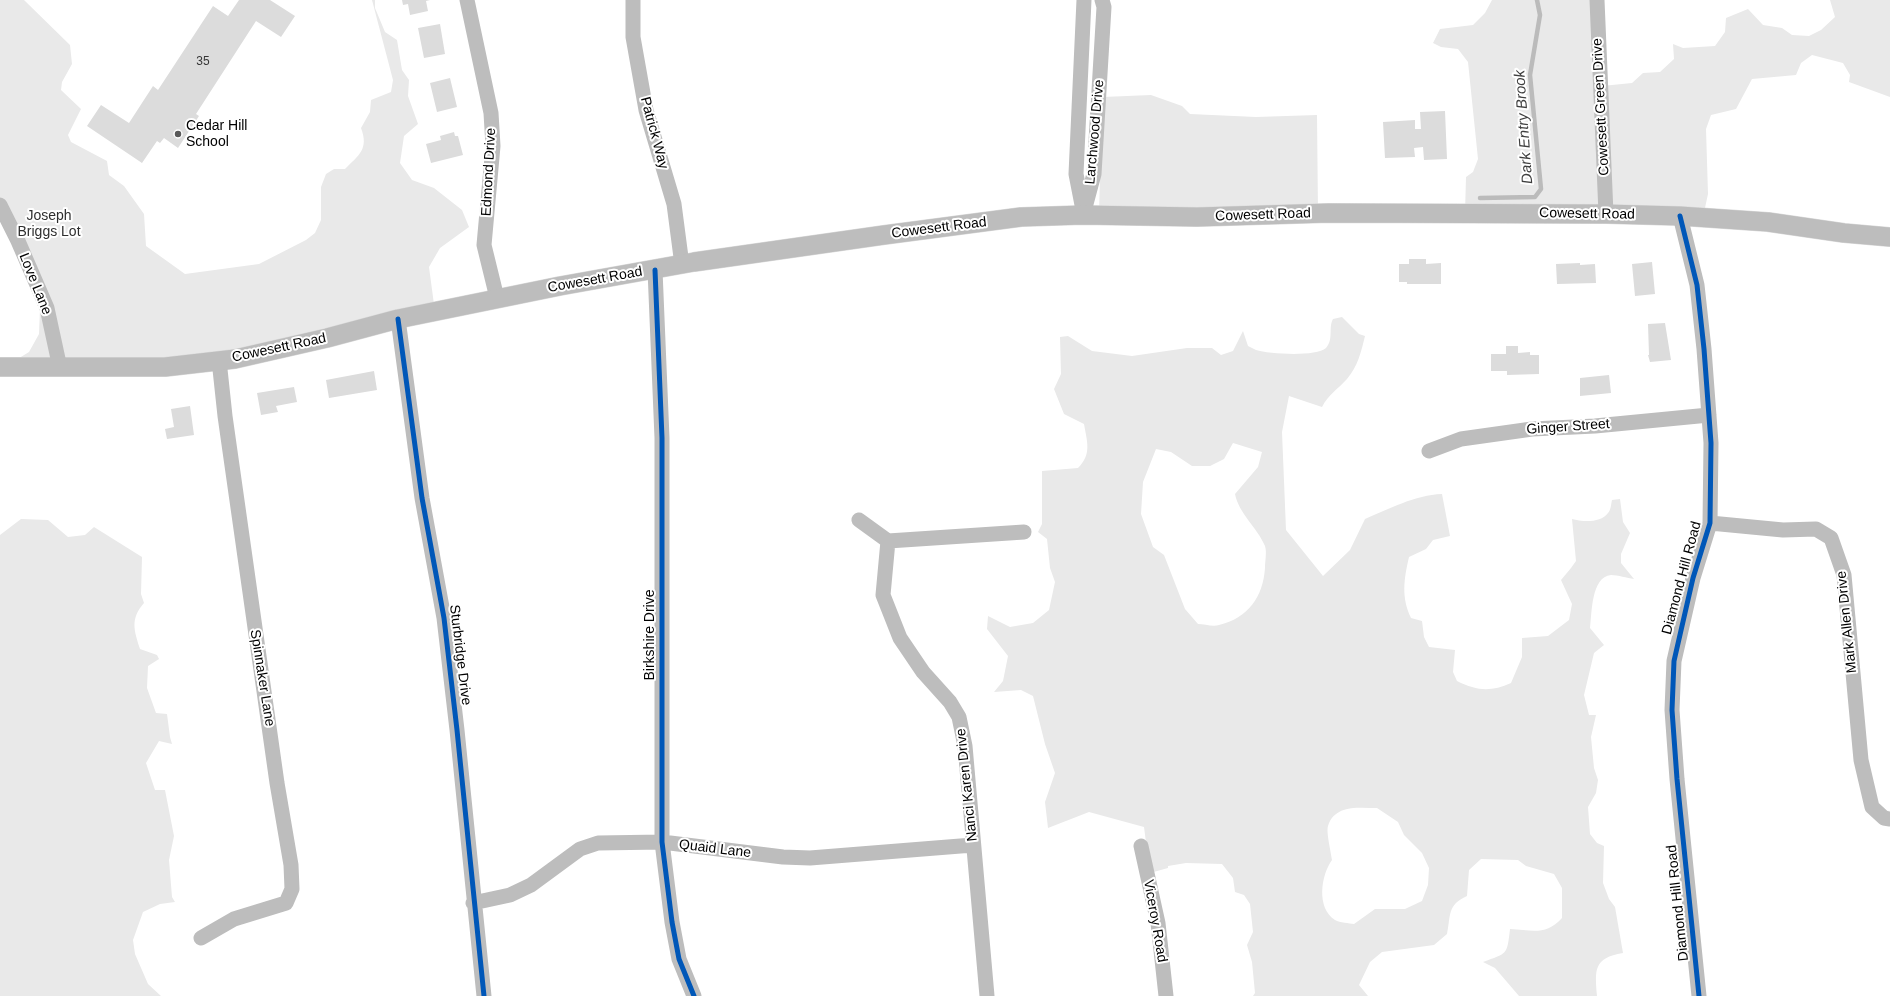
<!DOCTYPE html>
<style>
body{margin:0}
canvas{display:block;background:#fff}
</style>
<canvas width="1890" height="996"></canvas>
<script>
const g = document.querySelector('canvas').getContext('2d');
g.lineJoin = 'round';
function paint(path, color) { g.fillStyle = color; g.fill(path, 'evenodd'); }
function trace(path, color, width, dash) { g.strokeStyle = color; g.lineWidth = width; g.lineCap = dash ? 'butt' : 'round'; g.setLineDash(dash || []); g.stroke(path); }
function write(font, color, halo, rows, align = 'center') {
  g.font = font + ' Helvetica,sans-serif'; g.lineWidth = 4; g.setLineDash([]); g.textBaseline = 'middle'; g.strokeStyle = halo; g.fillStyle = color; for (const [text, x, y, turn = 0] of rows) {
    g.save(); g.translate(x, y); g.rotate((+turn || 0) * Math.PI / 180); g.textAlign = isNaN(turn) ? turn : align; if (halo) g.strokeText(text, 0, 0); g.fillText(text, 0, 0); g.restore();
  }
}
paint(new Path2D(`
 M 0,0 L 24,0 L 70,45 L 72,64 L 62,82 L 61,90 L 81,109 L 68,135 L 71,142 L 107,161 L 109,175 L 124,186 L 144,214 L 146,246 L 185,274 L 259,264 L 306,240 L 315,233 L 321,220 L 321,187 L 326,174 L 334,169 L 345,169 C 359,155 369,149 361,128 L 370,112 L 371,100 L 391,92 L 393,80 L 372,0 L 375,0 L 375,8 L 385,32 L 397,40 L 402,70 L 409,80 L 408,96 L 418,124 L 404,136 L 400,163 L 412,180 L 434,188 L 462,210 L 469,227 L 440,248 L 429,267 L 435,312 L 237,360 L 11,363 L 29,352 L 39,334 L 40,309 L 0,206 Z
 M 1492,0 L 1597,0 L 1602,86 L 1632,83 L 1643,73 L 1660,72 L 1674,59 L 1673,44 L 1683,48 L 1715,46 L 1725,32 L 1726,18 L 1748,9 L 1763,25 L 1782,28 L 1792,35 L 1809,36 L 1821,30 L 1835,17 L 1830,0 L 1890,0 L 1890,97 L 1849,82 L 1850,75 L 1843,63 L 1812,55 L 1801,63 L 1796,75 L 1752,79 L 1736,109 L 1711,115 L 1706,129 L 1708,194 L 1703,217 L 1465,213 L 1466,177 L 1473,172 L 1478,159 L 1468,62 L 1458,49 L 1441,47 L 1433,43 L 1440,29 L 1473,25 L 1485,13 Z
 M 1151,95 L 1182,106 L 1190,114 L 1256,117 L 1317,115 L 1318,213 L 1099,215 L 1102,98 L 1103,97 Z
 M 1342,317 L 1359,334 L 1365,336 C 1361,352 1358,366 1347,379 C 1338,389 1328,395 1322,407 L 1289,396 L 1282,432 L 1286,530 L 1323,576 L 1350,550 L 1365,519 C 1389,509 1415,495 1442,494 L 1450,536 L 1433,540 L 1426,549 L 1409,557 C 1404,579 1401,597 1411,618 L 1422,621 L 1424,637 L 1429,647 L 1455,650 L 1453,672 L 1457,681 C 1477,691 1491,692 1511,683 L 1522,657 L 1522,638 L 1548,636 L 1569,620 L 1572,604 L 1561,580 L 1571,568 L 1576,561 L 1572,519 C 1583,522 1601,523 1608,513 C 1611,510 1611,504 1612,500 L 1620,499 L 1623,522 L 1630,533 L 1621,554 L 1621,563 L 1634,579 C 1627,578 1618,575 1611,575 C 1591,577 1592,613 1590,628 L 1604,645 L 1594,653 L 1584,695 L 1589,715 L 1596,715 L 1591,737 L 1594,768 L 1598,780 L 1596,793 L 1588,807 L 1590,834 L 1597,843 L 1604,846 L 1603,883 L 1609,899 L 1615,907 L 1623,953 C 1593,958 1595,970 1597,996 L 1519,996 L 1495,968 L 1483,962 C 1507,953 1507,956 1510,929 C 1532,930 1546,936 1562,918 L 1562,888 L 1554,874 L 1526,866 L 1518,860 L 1481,859 L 1469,870 L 1467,896 C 1447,905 1451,915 1447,934 L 1434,945 L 1382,952 L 1370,962 L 1359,985 L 1368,996 L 1253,996 L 1255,993 L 1252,962 L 1247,945 L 1253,932 L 1250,904 L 1244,895 L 1235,892 L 1233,878 L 1222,864 L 1186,863 L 1168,866 L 1168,868 L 1150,873 L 1144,827 L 1089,812 L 1048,828 L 1045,802 L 1055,773 L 1045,744 L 1033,696 L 1021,690 L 994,692 L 1003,681 L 1008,656 L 987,629 L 988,616 L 1010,627 L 1033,623 L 1049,610 L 1055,582 L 1050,568 L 1047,539 L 1038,532 L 1042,524 L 1042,471 L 1078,468 C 1092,454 1087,442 1084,424 L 1064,414 L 1054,389 L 1061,374 L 1060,337 L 1068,336 L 1092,351 L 1132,356 L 1187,348 L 1212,348 L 1221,355 L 1233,351 L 1243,331 L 1248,346 L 1256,350 C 1269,354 1316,357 1326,348 C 1334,339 1328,328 1333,319 ZM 1233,443 L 1262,452 L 1258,467 L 1235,494 C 1239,514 1257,527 1265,546 C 1267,552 1265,561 1265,568 C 1263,597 1248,618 1219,625 C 1213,627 1204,624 1198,624 L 1185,609 L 1164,555 L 1153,547 L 1141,514 L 1143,482 L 1156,449 L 1171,452 L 1192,466 L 1210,466 L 1224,459 ZM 1377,808 L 1398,822 L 1404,835 L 1422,853 L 1429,868 L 1428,885 L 1422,901 L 1405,909 L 1375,909 L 1354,924 C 1349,923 1340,923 1335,920 C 1316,908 1321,875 1332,860 C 1331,852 1326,832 1328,826 C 1335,804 1359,808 1377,808 Z
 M 21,519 L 48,520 L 68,537 L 85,535 L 94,527 L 142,557 L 141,594 L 144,603 C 130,619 134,630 140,649 L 157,655 L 159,659 L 148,666 L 147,688 L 156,713 L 167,714 L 170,737 L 172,744 L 159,741 L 146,763 L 155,790 L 165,790 L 174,836 L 169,860 L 172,897 L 175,902 L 160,904 L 143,912 L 133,940 L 135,954 L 148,984 L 161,996 L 0,996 L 0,535 Z`), '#e9e9e9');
trace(new Path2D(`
 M 1480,198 L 1535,197 L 1541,189 L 1530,75 L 1540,15 L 1537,0`), '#bbb', 4.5);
paint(new Path2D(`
 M 239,0 L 270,0 L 295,16 L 281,37 L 256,21 L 196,114 L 199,116 L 178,148 L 164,138 L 160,143 L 157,141 L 142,163 L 87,126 L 101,105 L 129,123 L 153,86 L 158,90 L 213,6 L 228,16 Z
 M 402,0 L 430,0 L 426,1 L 428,11 L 410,15 L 408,4 L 403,5 Z
 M 440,24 L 445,54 L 424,58 L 418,28 Z
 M 450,78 L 457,107 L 437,112 L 430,83 Z
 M 1445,111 L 1447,159 L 1424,160 L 1423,147 L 1414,148 L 1415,157 L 1385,158 L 1383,122 L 1415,120 L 1415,129 L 1421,129 L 1420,112 Z
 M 454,132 L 455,136 L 458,136 L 463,155 L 431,163 L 426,144 L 441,140 L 440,136 Z
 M 1409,259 L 1426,259 L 1426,264 L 1441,263 L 1441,284 L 1407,284 L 1407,282 L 1399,282 L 1399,264 L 1409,264 Z
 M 1652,262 L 1655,294 L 1635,296 L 1632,264 Z
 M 1580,263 L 1580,265 L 1595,264 L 1596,283 L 1557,284 L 1556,264 Z
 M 1665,323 L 1671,360 L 1650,362 L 1648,355 L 1649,355 L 1648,324 Z
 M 1506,346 L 1518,346 L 1518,353 L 1530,352 L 1530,355 L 1539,355 L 1539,374 L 1507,375 L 1507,371 L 1491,371 L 1491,354 L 1506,354 Z
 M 374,371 L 377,390 L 329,398 L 326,380 Z
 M 1609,375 L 1611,393 L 1580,396 L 1580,378 Z
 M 294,387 L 297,402 L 276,406 L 278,412 L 261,415 L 257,393 Z
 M 190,406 L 194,435 L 167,439 L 165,429 L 174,427 L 171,409 Z`), '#dcdcdc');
const major = new Path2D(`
 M 0,367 L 165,367 L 235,359 L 327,338 L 398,319 L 560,286 L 694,262 L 884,235 L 1021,217 L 1083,215 L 1197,217 L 1329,213 L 1606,214 L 1680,216 L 1768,222 L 1844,233 L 1890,237`);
trace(major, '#dbdbdb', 20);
trace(new Path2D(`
 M 467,0 L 491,113 L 493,146 L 484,245 L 497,298
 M 633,0 L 633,37 L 646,110 L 674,204 L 682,265
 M 1597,0 L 1606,214
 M 0,205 L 18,241 L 47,308 L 60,368
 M 1083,210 L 1076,174 L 1084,0
 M 1083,215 L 1094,174 L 1104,7 L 1102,0
 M 1680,216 L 1697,285 L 1704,349 L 1711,443 L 1710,523 L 1693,578 L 1674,661 L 1672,710 L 1677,779 L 1699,996
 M 655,270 L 662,438 L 662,842 L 672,922 L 679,959 L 694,996
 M 398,319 L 422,498 L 444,618 L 457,730 L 484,996
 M 1429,451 L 1461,439 L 1532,429 L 1595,426 L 1709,415
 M 859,520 L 888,541
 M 1710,523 L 1783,530 L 1816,529 L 1831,538 L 1844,575 L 1861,760 L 1872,807 L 1884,818 L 1890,819
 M 888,541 L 883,595 L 900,638 L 923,672 L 950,702 L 959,717 L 965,746 L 987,996
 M 888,541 L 1024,532
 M 1141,846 L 1158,923 L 1166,996
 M 473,903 L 510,895 L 531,885 L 580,849 L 598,843 L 662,842 L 783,857 L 810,858 L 973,845
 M 201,938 L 234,919 L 286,903 L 292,889 L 291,865 L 277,783 L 225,416 L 219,360`), '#bdbdbd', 15);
trace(major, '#bdbdbd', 19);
trace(new Path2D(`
 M 1680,216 L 1697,285 L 1704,349 L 1711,443 L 1710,523 L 1693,578 L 1674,661 L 1672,710 L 1677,779 L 1699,996
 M 655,270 L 662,438 L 662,842 L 672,922 L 679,959 L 694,996
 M 398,319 L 422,498 L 444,618 L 457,730 L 484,996`), '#0057b8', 5);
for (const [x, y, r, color] of [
 [178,134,4,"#595959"]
]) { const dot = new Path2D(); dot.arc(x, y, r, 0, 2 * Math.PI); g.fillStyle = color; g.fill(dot); trace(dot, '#fff', 1.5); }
write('12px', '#373737', null, [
 ["35",203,62]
]);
write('14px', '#000', '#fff', [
 ["Cowesett Green Drive",1601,107,-93],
 ["Larchwood Drive",1095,132,-85],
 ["Patrick Way",654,133,75],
 ["Edmond Drive",489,172,-87],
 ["Cowesett Road",1587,214,1],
 ["Cowesett Road",1263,215,-2],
 ["Cowesett Road",939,228,-7],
 ["Cowesett Road",595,280,-10],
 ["Love Lane",35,284,68],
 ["Cowesett Road",279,348,-12],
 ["Ginger Street",1568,427,-4],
 ["Diamond Hill Road",1682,578,-75],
 ["Mark Allen Drive",1847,622,-96],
 ["Birkshire Drive",650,635,-90],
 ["Sturbridge Drive",460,655,83],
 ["Spinnaker Lane",262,678,81],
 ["Nanci Karen Drive",967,785,-96],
 ["Quaid Lane",715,849,7],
 ["Diamond Hill Road",1678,903,-96],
 ["Viceroy Road",1155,921,80]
]);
write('14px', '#000', '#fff', [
 ["Cedar Hill",186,126],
 ["School",186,142]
], 'left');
write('14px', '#2e2e2e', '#fff', [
 ["Joseph",49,216],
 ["Briggs Lot",49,232]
]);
write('italic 15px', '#3f3f3f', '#fff', [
 ["Dark Entry Brook",1524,127,-94]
]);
</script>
